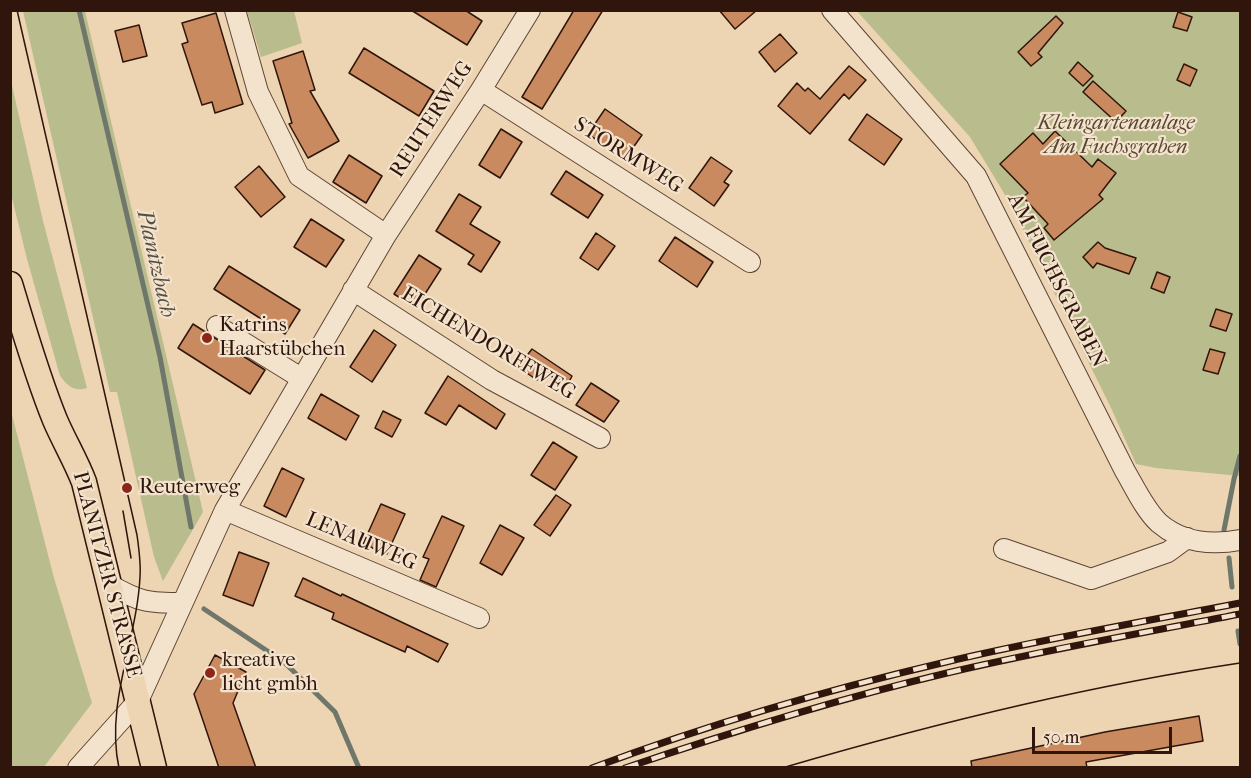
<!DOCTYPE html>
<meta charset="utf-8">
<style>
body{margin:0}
#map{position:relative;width:1251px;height:778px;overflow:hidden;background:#edd4b2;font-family:"IM FELL French Canon",serif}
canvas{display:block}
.frame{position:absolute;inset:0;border:12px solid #2f150b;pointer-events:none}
.scale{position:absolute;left:1032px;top:727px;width:140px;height:27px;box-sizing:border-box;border:3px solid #2f150b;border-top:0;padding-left:8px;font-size:18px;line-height:21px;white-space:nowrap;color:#2f150b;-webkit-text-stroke:4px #f3e3cd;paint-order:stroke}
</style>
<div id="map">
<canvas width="1251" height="778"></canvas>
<div class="frame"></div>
<div class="scale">50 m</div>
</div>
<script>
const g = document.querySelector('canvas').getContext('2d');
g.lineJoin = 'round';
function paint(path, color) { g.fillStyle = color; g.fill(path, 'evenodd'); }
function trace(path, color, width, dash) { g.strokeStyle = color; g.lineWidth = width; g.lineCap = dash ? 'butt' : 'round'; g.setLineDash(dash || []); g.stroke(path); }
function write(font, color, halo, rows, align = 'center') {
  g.font = font + ' "IM FELL French Canon",serif'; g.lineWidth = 4.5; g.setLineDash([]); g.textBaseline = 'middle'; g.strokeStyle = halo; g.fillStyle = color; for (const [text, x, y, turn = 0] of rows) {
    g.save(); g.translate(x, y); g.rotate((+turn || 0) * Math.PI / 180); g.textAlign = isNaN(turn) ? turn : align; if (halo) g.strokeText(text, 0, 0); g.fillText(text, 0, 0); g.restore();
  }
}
paint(new Path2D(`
 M 23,11 L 85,11 L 203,512 L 163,581 L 154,557 L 117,392 L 110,392 Z
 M 247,11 L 294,11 L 302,43 L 261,57 Z
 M 857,11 L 1240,11 L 1240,476 L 1156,468 L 1136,464 L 1112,410 L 1010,203 L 970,137 Z
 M 10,77 L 43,221 L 87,388 C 74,392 68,386 60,376 L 27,259 L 11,194 Z
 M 11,411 L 54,578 L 92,703 L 44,767 L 11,767 Z`), '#b9bc8c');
trace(new Path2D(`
 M 79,10 L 160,357 L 191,527
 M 1224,530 L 1234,479 L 1240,456
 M 1229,558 L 1232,587
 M 204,609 L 284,662 L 335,712 L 359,768
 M 1238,631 L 1240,644`), '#6f776b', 5);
const building = new Path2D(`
 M 411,10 L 465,10 L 482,21 L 467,45 Z
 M 574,10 L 603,10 L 542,109 L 522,97 Z
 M 719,10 L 757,10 L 735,29 Z
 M 1178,12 L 1192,17 L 1187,31 L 1173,27 Z
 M 216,13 L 243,104 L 215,113 L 212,102 L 202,105 L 182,44 L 188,42 L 182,23 Z
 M 1056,16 L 1063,23 L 1038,53 L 1042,57 L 1031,66 L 1018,52 Z
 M 139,25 L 147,56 L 123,62 L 115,31 Z
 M 780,34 L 797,53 L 775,72 L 759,52 Z
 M 364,48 L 434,91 L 419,116 L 349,73 Z
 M 303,51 L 315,90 L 310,91 L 339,141 L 308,158 L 289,124 L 292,123 L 273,61 Z
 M 1078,62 L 1093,76 L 1083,86 L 1069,73 Z
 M 1184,64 L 1197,70 L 1190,86 L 1177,80 Z
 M 849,66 L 866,80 L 849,99 L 844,94 L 810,134 L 778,106 L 797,83 L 805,91 L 808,88 L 820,99 Z
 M 1093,81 L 1126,111 L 1116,122 L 1083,92 Z
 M 605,109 L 642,135 L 625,159 L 588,134 Z
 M 867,114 L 902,139 L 884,165 L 849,140 Z
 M 501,129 L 522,142 L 500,178 L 479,165 Z
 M 1055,131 L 1092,167 L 1098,159 L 1116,173 L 1099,195 L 1103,199 L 1054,240 L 1044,228 L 1048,224 L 1023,197 L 1028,193 L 1000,164 L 1033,133 L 1043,144 Z
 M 349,155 L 382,176 L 366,203 L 333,182 Z
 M 711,157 L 732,171 L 724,182 L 729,185 L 714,206 L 689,188 Z
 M 259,166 L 285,197 L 261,217 L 235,187 Z
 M 566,171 L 603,195 L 588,218 L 551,194 Z
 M 459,194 L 481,207 L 470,224 L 500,242 L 481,272 L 468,264 L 474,255 L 436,231 Z
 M 311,219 L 344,240 L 326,267 L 294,247 Z
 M 596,233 L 615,246 L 598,270 L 580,258 Z
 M 675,237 L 713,262 L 697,287 L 659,261 Z
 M 1098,242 L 1105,248 L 1136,258 L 1129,274 L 1097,263 L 1093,268 L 1083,257 Z
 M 419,255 L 441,269 L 416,308 L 394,294 Z
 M 229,266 L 300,310 L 285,334 L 214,289 Z
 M 1157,272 L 1170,277 L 1164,293 L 1151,288 Z
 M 1216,309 L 1232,314 L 1226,331 L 1210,326 Z
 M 193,324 L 265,370 L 250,394 L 178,348 Z
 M 374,330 L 396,345 L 372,382 L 350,367 Z
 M 532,349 L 572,376 L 568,384 L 542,372 L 537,380 L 518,367 Z
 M 1210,349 L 1225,353 L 1218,374 L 1203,370 Z
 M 448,376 L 505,414 L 496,429 L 459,405 L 446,425 L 425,413 Z
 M 591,383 L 619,401 L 604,422 L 576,405 Z
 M 321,394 L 359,416 L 346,440 L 308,418 Z
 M 383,411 L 401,420 L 392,437 L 375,428 Z
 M 553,442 L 577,457 L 555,490 L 531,475 Z
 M 282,468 L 304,479 L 286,517 L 264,506 Z
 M 556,495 L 571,505 L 550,536 L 534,525 Z
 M 381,504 L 405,514 L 387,554 L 363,544 Z
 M 442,516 L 464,526 L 436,587 L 420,580 L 429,559 L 423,557 Z
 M 500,525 L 524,538 L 502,575 L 480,563 Z
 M 239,552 L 269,563 L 253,606 L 223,595 Z
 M 303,578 L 341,596 L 342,594 L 448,644 L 438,662 L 407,646 L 405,652 L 332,619 L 334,613 L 295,596 Z
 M 215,655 L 246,672 L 233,703 L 256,768 L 219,768 L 194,694 Z
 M 1199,716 L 1203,741 L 1086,762 L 1087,768 L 972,768 L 971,761 L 1105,732 Z`);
paint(building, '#ca8a5f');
trace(building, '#2f150b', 1.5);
const minor = new Path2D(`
 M 235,10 L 258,92 L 299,176 L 386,235
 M 832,10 L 976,176 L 1125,471 C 1135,488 1145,510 1159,523 C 1182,543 1213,545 1240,540
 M 481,90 L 750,262
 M 353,290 L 492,380 L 600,438
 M 217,326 L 301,378
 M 225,510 L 479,618
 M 1004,549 L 1091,579 L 1168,552 L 1187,538
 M 110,585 C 139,602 149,603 182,603
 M 78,768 L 138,701 L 225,510 L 386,235 L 481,90 L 530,10`);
const major = new Path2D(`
 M 10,284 C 24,330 37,376 55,420 C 64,441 76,461 84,482 L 154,768`);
trace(minor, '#5e4535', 22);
trace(major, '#2f150b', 27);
trace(minor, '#f3e3cd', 20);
trace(major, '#edd4b2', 24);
trace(new Path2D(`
 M 17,10 L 137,535 C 139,549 141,563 140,577 C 137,640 105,704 119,768
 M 123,511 L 131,558
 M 782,768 C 932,724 1086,686 1240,663`), '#2f150b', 1.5);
const rail = new Path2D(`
 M 592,768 C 707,725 826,690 946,662 C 1043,639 1142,622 1240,603
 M 625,768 C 731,732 838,699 947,673 C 1044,650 1143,633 1240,614`);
trace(rail, '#2f150b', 7);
trace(rail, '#f3e3cd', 4.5, [14]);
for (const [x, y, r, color] of [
 [207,338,6,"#8f2418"],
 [127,488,6,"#8f2418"],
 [210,673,6,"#8f2418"]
]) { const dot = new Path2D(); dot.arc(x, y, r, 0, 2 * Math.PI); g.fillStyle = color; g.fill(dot); trace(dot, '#f3e3cd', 2); }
write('21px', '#2f150b', '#f3e3cd', [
 ["REUTERWEG",432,120,-57],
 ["STORMWEG",628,156,32],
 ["AM FUCHSGRABEN",1056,281,63],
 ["EICHENDORFFWEG",488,344,31],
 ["LENAUWEG",361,542,23],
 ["PLANITZER STRASSE",106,575,75]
]);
write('italic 21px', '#584732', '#f3e3cd', [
 ["Kleingartenanlage",1116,124],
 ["Am Fuchsgraben",1116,148]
]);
write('21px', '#2f150b', '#f3e3cd', [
 ["Katrins",219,326],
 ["Haarstübchen",219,350],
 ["Reuterweg",139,488],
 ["kreative",222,661],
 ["licht gmbh",222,685]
], 'left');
write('italic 22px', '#544e43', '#f3e3cd', [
 ["Planitzbach",155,264,77]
]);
</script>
